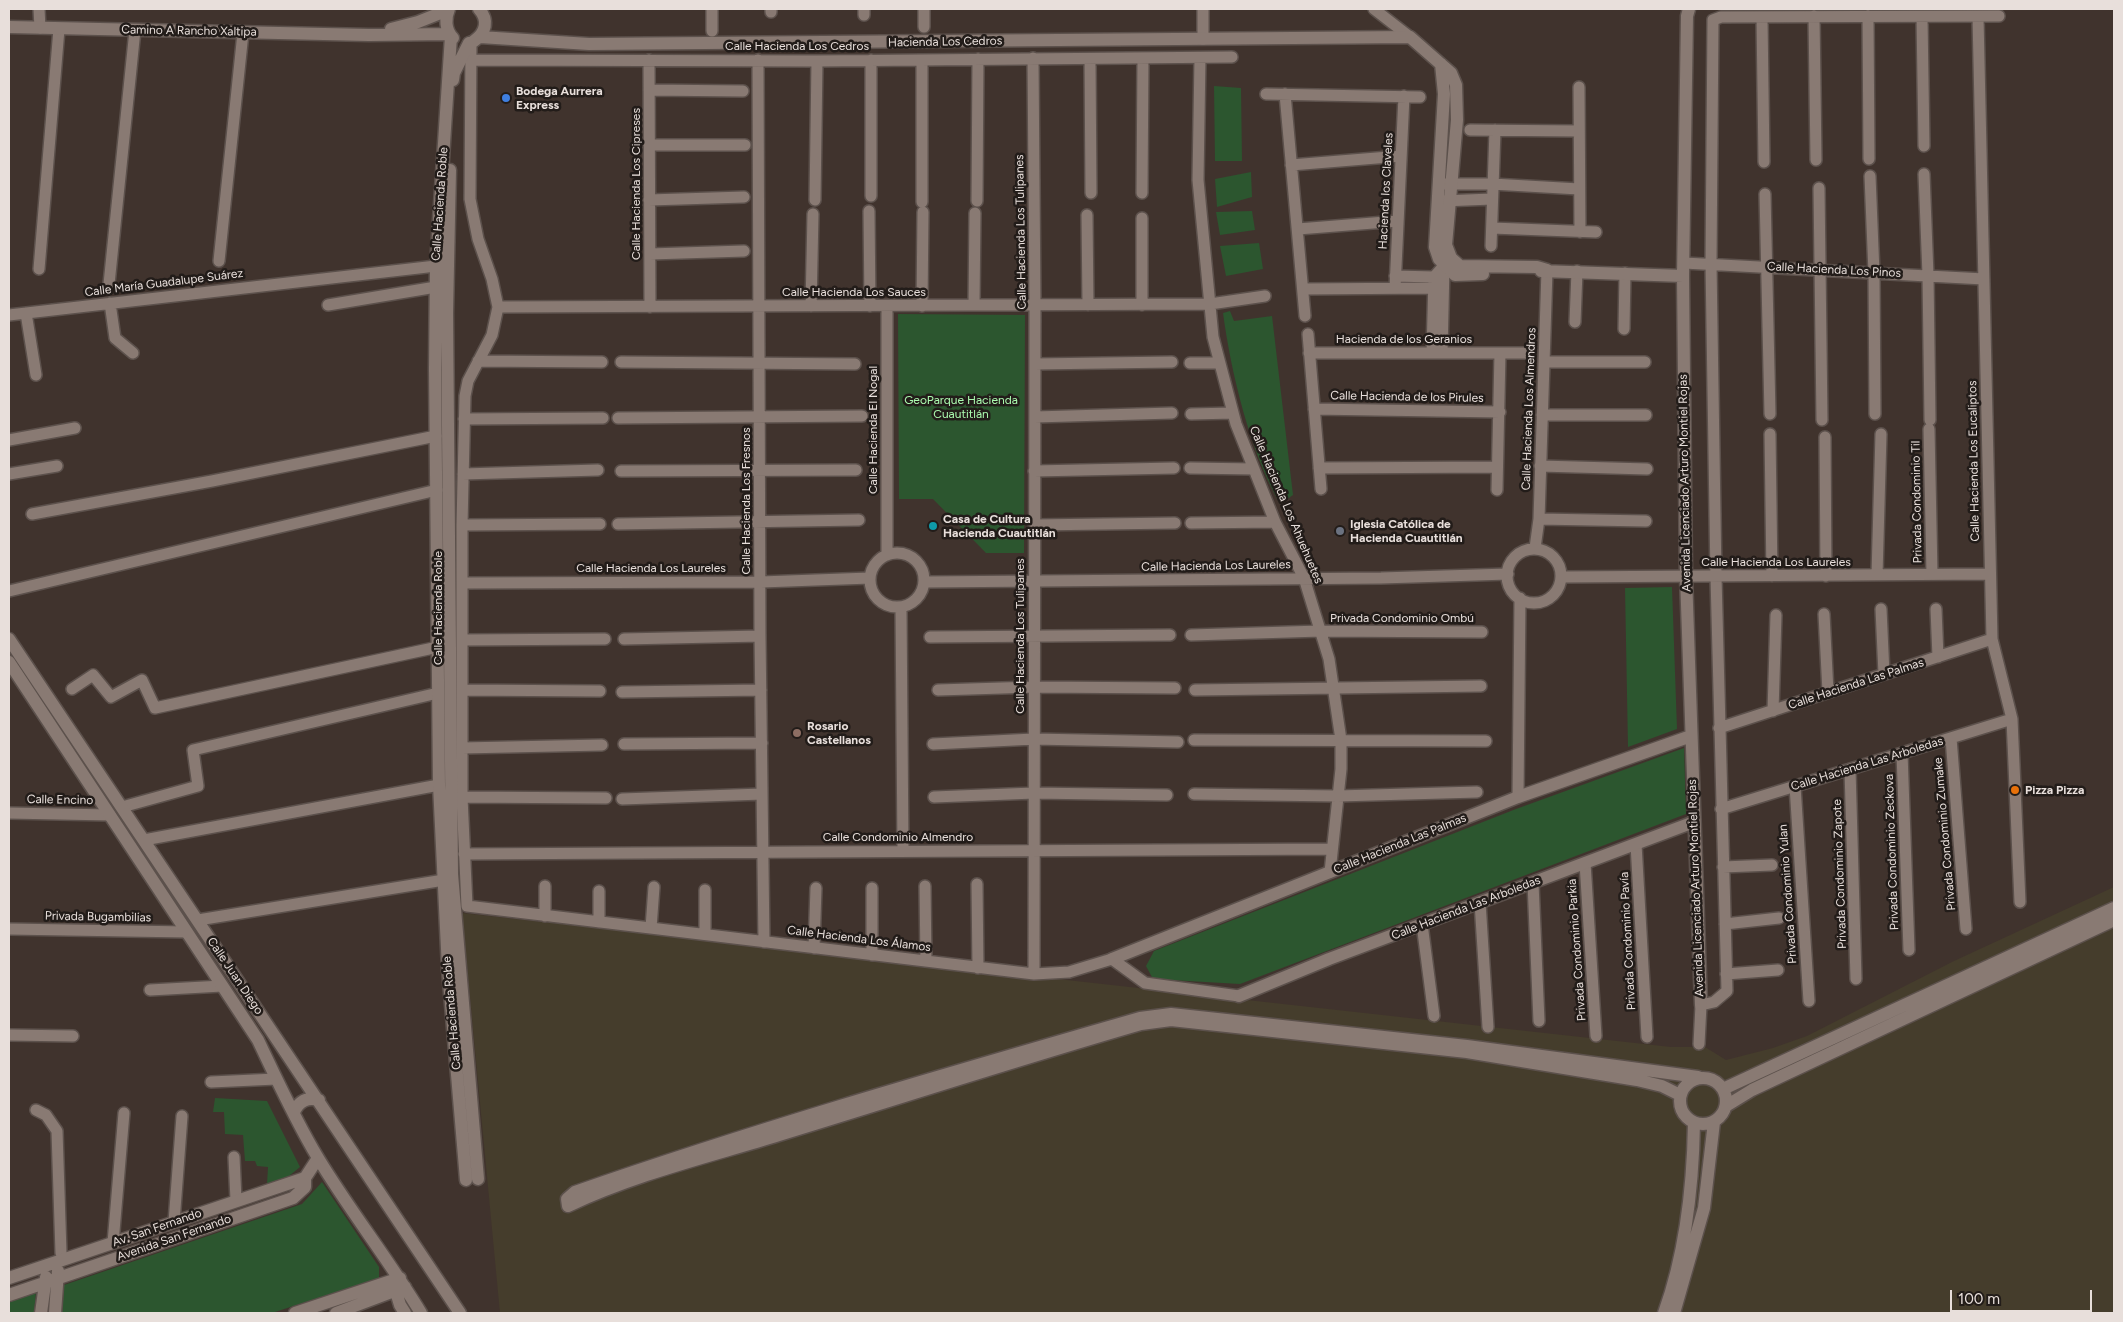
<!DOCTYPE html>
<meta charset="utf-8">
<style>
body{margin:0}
#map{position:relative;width:2123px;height:1322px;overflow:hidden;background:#40332d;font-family:Figtree,sans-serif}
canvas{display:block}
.frame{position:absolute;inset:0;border:10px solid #e8dfdb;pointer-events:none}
.scale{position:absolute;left:1950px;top:1290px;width:142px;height:22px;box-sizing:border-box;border:2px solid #e8dfdb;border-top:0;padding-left:6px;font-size:15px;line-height:18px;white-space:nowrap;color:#e8dfdb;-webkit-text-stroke:4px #221c19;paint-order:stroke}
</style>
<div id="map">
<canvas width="2123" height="1322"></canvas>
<div class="frame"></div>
<div class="scale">100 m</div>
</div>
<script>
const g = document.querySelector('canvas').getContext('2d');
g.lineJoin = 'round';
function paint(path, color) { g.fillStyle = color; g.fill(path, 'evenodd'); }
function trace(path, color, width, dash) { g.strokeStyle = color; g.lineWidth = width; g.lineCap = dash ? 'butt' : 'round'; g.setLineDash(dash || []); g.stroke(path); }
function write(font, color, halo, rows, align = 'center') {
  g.font = font + ' Figtree,sans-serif'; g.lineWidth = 5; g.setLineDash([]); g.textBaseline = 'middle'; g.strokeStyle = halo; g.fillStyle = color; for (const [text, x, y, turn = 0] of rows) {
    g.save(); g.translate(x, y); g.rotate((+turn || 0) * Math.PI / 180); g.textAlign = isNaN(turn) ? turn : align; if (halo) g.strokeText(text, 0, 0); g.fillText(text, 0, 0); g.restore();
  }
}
paint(new Path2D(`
 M 2114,887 L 2114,1313 L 500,1313 L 462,913 L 1671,1047 L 1705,1047 L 1726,1060 L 1773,1048 L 1807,1036 L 1954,961 Z`), '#453d2c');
paint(new Path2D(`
 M 1214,86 L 1241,88 L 1242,161 L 1215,161 Z
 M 1251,172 L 1252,197 L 1217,207 L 1215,179 Z
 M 1252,211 L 1255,230 L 1220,235 L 1216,212 Z
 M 1259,243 L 1263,269 L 1226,276 L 1220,246 Z
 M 1230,311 L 1234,321 L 1272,316 L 1293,495 L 1280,504 C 1250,451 1231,373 1223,313 Z
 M 898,314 L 1025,315 L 1024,553 L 986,553 L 933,499 L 899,499 Z
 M 1672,587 L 1677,729 L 1628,747 L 1625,588 Z
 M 1684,748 L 1686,814 L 1240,984 L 1153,979 L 1146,966 L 1154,951 L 1516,809 Z
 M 215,1098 L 267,1101 L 300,1167 L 283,1181 L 267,1184 L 268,1167 L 257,1166 L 255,1161 L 245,1161 L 243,1135 L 225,1134 L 224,1112 L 213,1112 Z
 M 322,1182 L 379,1267 L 379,1278 L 272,1313 L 62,1313 L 64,1285 L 302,1204 Z
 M 36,1292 L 34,1313 L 9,1313 L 9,1301 Z`), '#2c562f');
const street = new Path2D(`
 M 39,9 L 40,28
 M 924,9 L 924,27
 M 1374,9 L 1410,37
 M 771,12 L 771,9
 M 864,15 L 864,9
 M 1814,16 L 1816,160
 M 1868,16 L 1869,159
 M 1922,17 L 1924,146
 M 1978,17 L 1992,639 L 2012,719 L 2020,902
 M 1762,18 L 1764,162
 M 712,31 L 712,9
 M 1203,39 L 1203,9
 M 471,42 L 470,199 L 478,239 L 492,279 L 498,307 L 492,335 L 468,381 L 465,396 L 462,525 L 462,797 L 467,906 L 1034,974 L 1069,972 L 1112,959 L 1145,983 L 1239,996
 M 1033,58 L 1035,305 L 1034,974
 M 1200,58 L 1198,180 L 1213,337 L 1236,424 L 1275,522 L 1304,578 L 1329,659 L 1341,740 L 1341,769 L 1330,872
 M 1090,59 L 1091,193
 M 470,60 L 817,61 L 1232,57
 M 649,60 L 650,307
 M 758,60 L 760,636 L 764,942
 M 871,60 L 871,196
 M 922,60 L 922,202
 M 1579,87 L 1580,232
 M 649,90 L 743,91
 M 1266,94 L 1420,97
 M 1285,94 L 1305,316
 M 1470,130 L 1579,131
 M 649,145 L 745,145
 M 1291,165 L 1401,156
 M 1924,174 L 1928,275 L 1930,420
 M 1870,176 L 1874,273 L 1875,414
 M 1444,184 L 1492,184 L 1579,189
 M 1819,188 L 1822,420
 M 1142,193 L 1143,58
 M 1765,194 L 1770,414
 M 649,200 L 744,197
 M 815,200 L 817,61
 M 977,201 L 978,59
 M 1442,201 L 1492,199
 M 869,211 L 870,306
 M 1087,215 L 1088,305
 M 1492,228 L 1596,232
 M 1298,229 L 1398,221
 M 1491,246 L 1495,130
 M 650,254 L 744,251
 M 219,261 L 243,33
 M 1684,263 L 1984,279
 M 39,269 L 59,29
 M 1395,276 L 1434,277
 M 109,284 L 135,30
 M 1395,288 L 1404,96
 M 1304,289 L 1433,288
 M 110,303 L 115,338 L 133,353
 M 328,305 L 436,287
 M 974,305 L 975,213
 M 1142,305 L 1142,218
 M 811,306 L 813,214
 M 922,306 L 923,212
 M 498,307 L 1210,304 L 1265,296
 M 26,313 L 36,375
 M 9,315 L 436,266
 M 1575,322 L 1577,271
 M 1624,329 L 1625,273
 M 1308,334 L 1321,489
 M 1309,353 L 1526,353
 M 1432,353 L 1434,277 L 1450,259
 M 1442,353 L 1444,266
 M 478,361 L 602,362
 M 621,362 L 855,364
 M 1544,362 L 1645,362
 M 1190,363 L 1220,363
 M 1035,364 L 1172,362
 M 1314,409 L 1500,412
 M 1191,414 L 1233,413
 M 1542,415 L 1646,415
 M 1035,417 L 1172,413
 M 618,418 L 862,416
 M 464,419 L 603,418
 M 1929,429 L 1932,574
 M 1770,434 L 1772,576
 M 1825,437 L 1826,576
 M 9,440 L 75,428
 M 1540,466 L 1647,469
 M 1190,468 L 1254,469
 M 1319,468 L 1497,467
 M 621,471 L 856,470
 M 1034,471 L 1174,468
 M 9,474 L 57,466
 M 463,474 L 598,470
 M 1497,490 L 1500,353
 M 32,514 L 212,481 L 436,436
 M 1539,519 L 1646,521
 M 1191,523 L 1275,522
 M 618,524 L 859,520
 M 462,525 L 600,524
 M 1034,525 L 1175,523
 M 1535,548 L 1539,519 L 1547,270
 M1507 576a27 27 0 1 1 54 0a27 27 0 1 1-54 0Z
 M870 580a27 27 0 1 1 54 0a27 27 0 1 1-54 0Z
 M 887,555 L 887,306
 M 1877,575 L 1881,434
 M 1562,577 L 1990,574
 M 925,582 L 1381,578 L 1508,574
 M 462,583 L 761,582 L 870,578
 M 9,591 L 437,490
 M 901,608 L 903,851
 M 1881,609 L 1884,674
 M 1936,609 L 1938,657
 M 1824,614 L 1828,692
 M 1191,635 L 1321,631 L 1482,632
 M 930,637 L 1170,635
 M 624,639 L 760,636
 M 462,640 L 605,639
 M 72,689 L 93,675 L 111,697 L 142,680 L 155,708 L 438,647
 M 462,690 L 600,691
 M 938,690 L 1034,687 L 1175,688
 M 1195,690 L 1481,686
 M 622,692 L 761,690
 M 1773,711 L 1776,615
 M 1719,728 L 1992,639
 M 1951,738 L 1966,929
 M 1194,740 L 1486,741
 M 624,744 L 762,743
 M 933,744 L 1034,739 L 1178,742
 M 462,748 L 602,745
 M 1902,753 L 1909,950
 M 1850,769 L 1856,979
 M 1795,786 L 1809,1001
 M 1194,794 L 1338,796 L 1477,792
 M 462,797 L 606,798
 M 934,797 L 1034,793 L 1167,795
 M 1518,797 L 1520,598
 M 622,799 L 762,794
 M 122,807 L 198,786 L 193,750 L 438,693
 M 1721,809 L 2012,719
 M 9,813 L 110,815
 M 144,840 L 439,785
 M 1636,844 L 1647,1037
 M 464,854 L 1332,849
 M 1585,863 L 1596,1036
 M 1723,867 L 1772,865
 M 1533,883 L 1539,1021
 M 977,884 L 978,968
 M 545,886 L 545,916
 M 925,886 L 926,961
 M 1480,902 L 1488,1027
 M 198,920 L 444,880
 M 599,922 L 599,891
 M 1422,924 L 1434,1016
 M 1725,924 L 1779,918
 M 651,928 L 654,887
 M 9,929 L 187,932
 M 705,934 L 705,890
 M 814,948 L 816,888
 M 872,955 L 872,888
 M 1726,974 L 1778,970
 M 150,990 L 222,986
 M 9,1035 L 73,1036
 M 1699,1044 L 1701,1005 L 1714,1002 L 1727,991 L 1716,577 L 1711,264 L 1713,20 L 1721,17 L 1999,16
 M 211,1082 L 276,1079
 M 36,1110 L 46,1115 L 57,1131 L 61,1253
 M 234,1157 L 236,1200
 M 174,1222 L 182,1116
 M 113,1243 L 124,1113`);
const secondary = new Path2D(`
 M 449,9 C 445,18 445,30 453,38
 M 1689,9 L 1687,16 L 1683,276 L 1686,576 L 1701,1005
 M 9,27 L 369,35 L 449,34
 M 391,29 L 418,22 L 448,10
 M 451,36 L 436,266 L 435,369 L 439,785 L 448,969 L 466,1180
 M 480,37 L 589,44 L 1410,37 L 1451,73 L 1456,85 L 1457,120 L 1446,245 L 1451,258 L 1460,266 L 1537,267 L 1547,270
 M 474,41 C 486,33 489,20 479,9
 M 1441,64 L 1444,94 L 1435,247 L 1439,259 L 1455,275 L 1483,274
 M 453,80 L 454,73 L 469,43
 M 450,170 L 447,313 L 452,874 L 478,1179
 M 1541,271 L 1683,276
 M 9,639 L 460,1313
 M 9,662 L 258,1040 C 277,1080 295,1120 318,1158 C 350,1211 389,1260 421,1313
 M 1112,959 L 1518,797 L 1691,736
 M 1239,996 L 1329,959 L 1694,822
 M1680 1101a23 23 0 1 1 46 0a23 23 0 1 1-46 0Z
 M 1723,1089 L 2114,908
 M 1680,1095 L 1662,1086 L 1637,1080 L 1467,1052 L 1171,1020 L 1141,1024 C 1020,1059 900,1098 779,1135 C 708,1157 636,1174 568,1206 L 567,1199 L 575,1192 C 761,1127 950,1073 1140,1018 L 1171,1014 L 1467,1046 L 1698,1077
 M 1726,1106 L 1752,1090 L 2114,920
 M 294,1112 C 299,1101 307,1097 319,1100
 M 9,1278 L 305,1178
 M 394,1285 L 400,1305 L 405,1313
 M 9,1295 L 293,1198 L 305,1187 L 305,1178 L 318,1158
 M 41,1313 L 46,1277
 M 55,1313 L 58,1271
 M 295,1313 L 400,1278
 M 336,1313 L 405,1287
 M 1664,1313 C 1686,1252 1693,1187 1694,1123
 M 1674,1313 L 1704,1208 L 1714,1122`);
trace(street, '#5c514c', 14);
trace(secondary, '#5c514c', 15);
trace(street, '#897a73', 11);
trace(secondary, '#897a73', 12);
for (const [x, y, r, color] of [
 [506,98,5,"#3f7fe0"],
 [933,526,5,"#0f9aa8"],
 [1340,531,5,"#6b7280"],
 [797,733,5,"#8d6e63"],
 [2015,790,5,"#e8710a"]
]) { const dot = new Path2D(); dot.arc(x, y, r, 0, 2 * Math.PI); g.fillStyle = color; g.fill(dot); trace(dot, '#221c19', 2); }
write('12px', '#e8dfdb', '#221c19', [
 ["Camino A Rancho Xaltipa",189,31,1],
 ["Hacienda Los Cedros",945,42,-1],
 ["Calle Hacienda Los Cedros",797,46],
 ["Calle Hacienda Los Cipreses",636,184,-90],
 ["Hacienda los Claveles",1386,191,-87],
 ["Calle Hacienda Roble",440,204,-86],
 ["Calle Hacienda Los Tulipanes",1021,232,-91],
 ["Calle Hacienda Los Pinos",1834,270,3],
 ["Calle María Guadalupe Suárez",164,283,-7],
 ["Calle Hacienda Los Sauces",854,292],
 ["Hacienda de los Geranios",1404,339],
 ["Calle Hacienda de los Pirules",1407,397,1],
 ["Calle Hacienda Los Almendros",1529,409,-88],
 ["Calle Hacienda El Nogal",873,430,-90],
 ["Calle Hacienda Los Eucaliptos",1974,461,-91],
 ["Avenida Licenciado Arturo Montiel Rojas",1685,483,-91],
 ["Calle Hacienda Los Fresnos",746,501,-90],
 ["Privada Condominio Til",1917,502,-91],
 ["Calle Hacienda Los Ahuehuetes",1286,505,67],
 ["Calle Hacienda Los Laureles",1776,562],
 ["Calle Hacienda Los Laureles",1216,566,-1],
 ["Calle Hacienda Los Laureles",651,568],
 ["Calle Hacienda Roble",438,608,-90],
 ["Privada Condominio Ombú",1402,618],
 ["Calle Hacienda Los Tulipanes",1020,636,-90],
 ["Calle Hacienda Las Palmas",1856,684,-18],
 ["Calle Hacienda Las Arboledas",1867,764,-17],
 ["Calle Encino",60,800,1],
 ["Privada Condominio Zumake",1945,834,-95],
 ["Calle Condominio Almendro",898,837],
 ["Calle Hacienda Las Palmas",1400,844,-22],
 ["Privada Condominio Zeckova",1892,852,-92],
 ["Privada Condominio Zapote",1840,874,-92],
 ["Avenida Licenciado Arturo Montiel Rojas",1696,888,-92],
 ["Privada Condominio Yulan",1788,894,-94],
 ["Calle Hacienda Las Arboledas",1466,908,-21],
 ["Privada Bugambilias",98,917,1],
 ["Calle Hacienda Los Álamos",859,939,7],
 ["Privada Condominio Pavía",1628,941,-93],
 ["Privada Condominio Parkia",1577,950,-94],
 ["Calle Juan Diego",235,976,56],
 ["Calle Hacienda Roble",452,1013,-95],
 ["Av. San Fernando",157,1228,-19],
 ["Avenida San Fernando",174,1238,-19]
]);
write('bold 12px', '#e8dfdb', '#221c19', [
 ["Bodega Aurrera",516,91],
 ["Express",516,105],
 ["Casa de Cultura",943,519],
 ["Hacienda Cuautitlán",943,533],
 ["Iglesia Católica de",1350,524],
 ["Hacienda Cuautitlán",1350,538],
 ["Rosario",807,726],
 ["Castellanos",807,740],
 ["Pizza Pizza",2025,790]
], 'left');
write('12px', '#abfbaf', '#221c19', [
 ["GeoParque Hacienda",961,400],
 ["Cuautitlán",961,414]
]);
</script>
